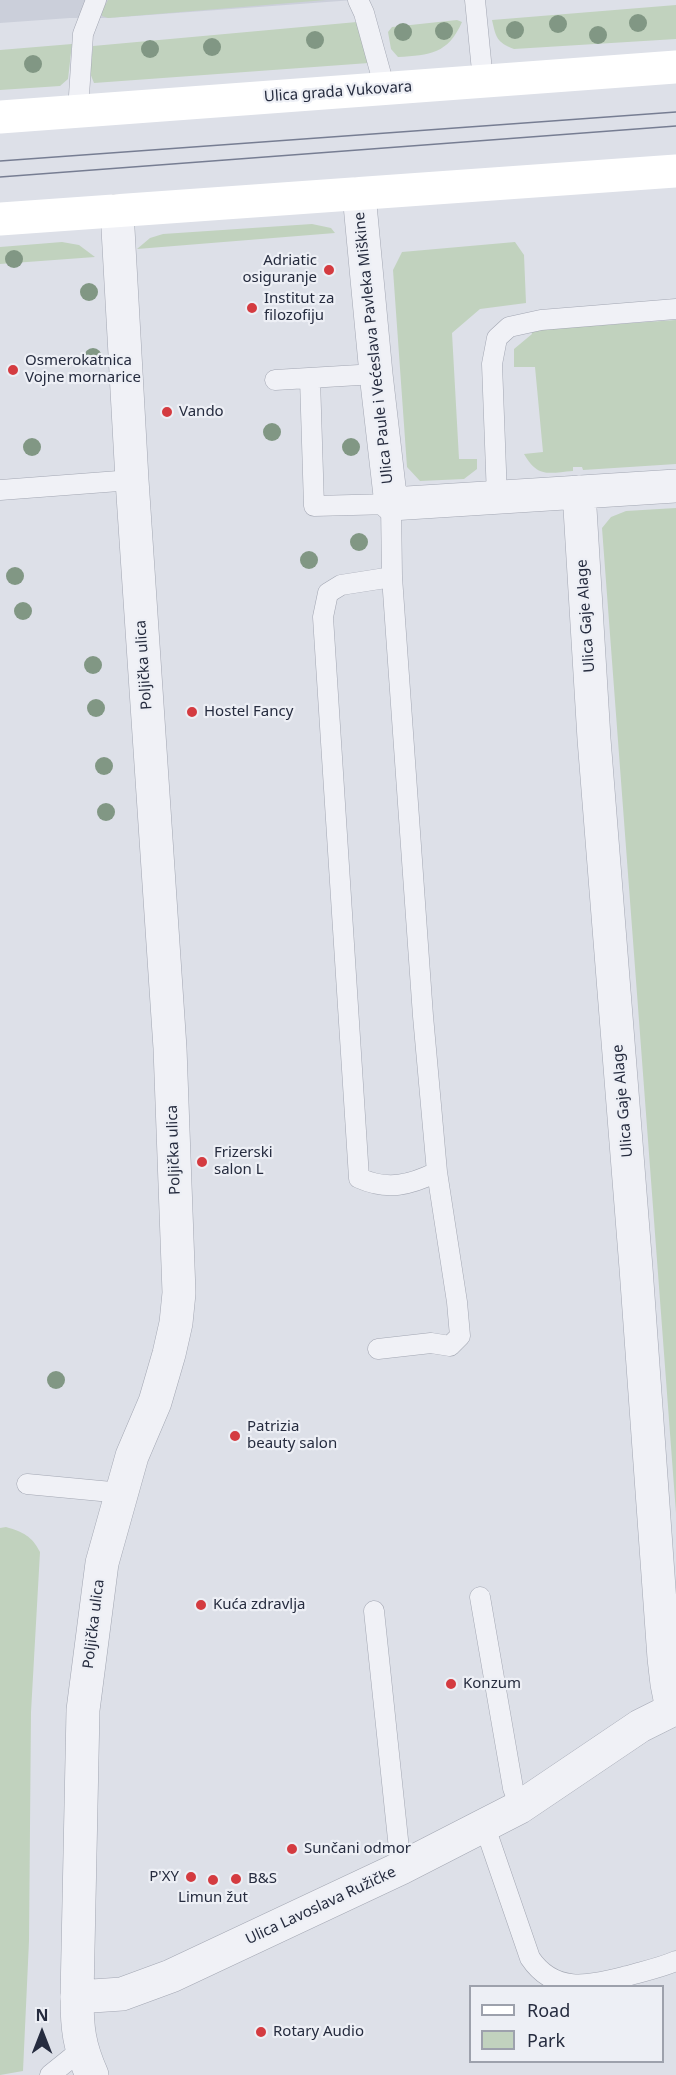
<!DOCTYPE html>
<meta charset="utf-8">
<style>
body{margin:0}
#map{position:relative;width:676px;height:2075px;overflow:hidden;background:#dde0e8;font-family:"Noto Sans",sans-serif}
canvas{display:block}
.legend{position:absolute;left:469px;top:1985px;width:195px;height:78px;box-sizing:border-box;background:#edeff5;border:2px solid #9da1ac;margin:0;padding:8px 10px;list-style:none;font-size:18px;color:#262c3f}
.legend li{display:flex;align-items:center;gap:12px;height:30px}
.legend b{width:30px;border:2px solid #9da1ac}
.north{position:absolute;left:12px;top:2003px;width:60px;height:60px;-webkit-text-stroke:4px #edeff5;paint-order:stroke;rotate:0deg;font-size:16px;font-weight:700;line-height:24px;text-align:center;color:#262c3f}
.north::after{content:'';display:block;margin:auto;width:21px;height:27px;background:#262c3f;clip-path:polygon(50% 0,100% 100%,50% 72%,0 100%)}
</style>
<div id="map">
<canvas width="676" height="2075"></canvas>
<ul class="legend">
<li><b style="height:8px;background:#fff"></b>Road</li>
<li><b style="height:16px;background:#c1d2be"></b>Park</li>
</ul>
<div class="north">N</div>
</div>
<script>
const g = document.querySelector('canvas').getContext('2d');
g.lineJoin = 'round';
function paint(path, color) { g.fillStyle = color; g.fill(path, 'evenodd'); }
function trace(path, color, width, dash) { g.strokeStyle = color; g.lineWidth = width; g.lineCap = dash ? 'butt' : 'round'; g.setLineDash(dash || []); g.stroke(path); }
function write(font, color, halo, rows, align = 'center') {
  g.font = font + ' "Noto Sans",sans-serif'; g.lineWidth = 4.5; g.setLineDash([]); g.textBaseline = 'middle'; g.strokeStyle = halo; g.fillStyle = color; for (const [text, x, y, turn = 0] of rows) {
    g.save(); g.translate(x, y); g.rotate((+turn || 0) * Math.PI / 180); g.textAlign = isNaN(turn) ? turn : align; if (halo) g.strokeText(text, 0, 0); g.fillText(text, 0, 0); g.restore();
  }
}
paint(new Path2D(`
 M 0,0 L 354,0 L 108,18 L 70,18 L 0,23 Z`), '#cbcfda');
paint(new Path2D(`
 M 108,0 L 326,0 L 108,18 L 102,16 L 102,11 Z
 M 676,5 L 676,39 L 514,49 C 496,42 496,37 492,20 Z
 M 457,20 L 462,22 C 448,54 430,55 398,57 L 391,49 L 388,32 L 392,27 Z
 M 357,22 L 369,63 L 94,83 L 90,73 L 93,46 Z
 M 72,44 L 68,79 L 60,86 L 0,90 L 0,50 Z
 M 312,224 L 331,228 L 335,233 L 137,249 L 150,238 L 163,234 Z
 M 62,242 L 79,245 L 95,257 L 0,264 L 0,247 Z
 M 515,242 L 524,255 L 526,303 L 480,309 L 452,333 L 459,459 L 477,459 L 477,469 L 464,479 L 420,481 L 407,467 L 393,270 L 402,252 Z
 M 676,320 L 676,464 L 583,470 L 582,467 L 573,467 L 573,471 C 548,473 538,478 524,454 L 543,452 L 535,367 L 514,367 L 514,349 L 532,334 L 531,330 Z
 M 676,508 L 676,1513 L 602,528 L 611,517 L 626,511 Z
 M 6,1527 C 23,1532 32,1536 40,1552 L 31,1712 L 29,1941 L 23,2071 L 0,2075 L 0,1528 Z`), '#c1d2be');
const service = new Path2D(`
 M 358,0 L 364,13 L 385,89
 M 475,0 L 483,81
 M 78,111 L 83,34 L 96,0
 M 310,379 L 314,506 L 391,504 L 392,577 L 423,1016 L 437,1172 C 410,1185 388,1191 359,1178 L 323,617 L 328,593 L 341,585 L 392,577
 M 275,380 L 376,374
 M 0,490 L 132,480
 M 497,497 L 492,364 L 497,338 L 509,327 L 541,320 L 676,309
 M 378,1349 L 431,1343 L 450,1346 L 460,1336 L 457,1302 L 437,1172
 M 27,1484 L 122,1493
 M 480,1597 L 513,1788 L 520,1807
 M 374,1611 L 401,1868
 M 485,1827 L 530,1958 C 555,1995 590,1985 627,1976 C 644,1971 660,1968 676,1961
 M 50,2075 L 81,2050`);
const minor = new Path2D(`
 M 359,194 L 376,374 L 391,504 L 676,486
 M 579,492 L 594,739 L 636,1268 L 664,1658 L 667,1684 L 672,1709
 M 77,1997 C 77,2028 79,2046 92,2075`);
const tertiary = new Path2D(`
 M 117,211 L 132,480 L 170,1048 L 179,1293 L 176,1323 L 169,1354 L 155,1402 L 132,1456 L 102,1563 L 83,1710 L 77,1997 L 122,1994 L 171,1976 L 401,1868 L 520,1807 L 640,1726 L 676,1708`);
trace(service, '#a2a6b2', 21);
trace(minor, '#a2a6b2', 34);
trace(tertiary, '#a2a6b2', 34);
trace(service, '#f0f1f6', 20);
trace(minor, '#f0f1f6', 33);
trace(tertiary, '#f0f1f6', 33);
trace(new Path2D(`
 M 0,117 L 676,67
 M 0,219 L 676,171`), '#fff', 33);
trace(new Path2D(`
 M 0,161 L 676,112
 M 0,177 L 676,126`), '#767d92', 1.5);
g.fillStyle = '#819784';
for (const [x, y] of [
 [638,23],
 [558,24],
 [515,30],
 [444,31],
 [403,32],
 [598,35],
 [315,40],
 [212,47],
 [150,49],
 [33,64],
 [14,259],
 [89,292],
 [93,357],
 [272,432],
 [32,447],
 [351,447],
 [359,542],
 [309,560],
 [15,576],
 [23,611],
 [93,665],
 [96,708],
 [104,766],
 [106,812],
 [56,1380]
]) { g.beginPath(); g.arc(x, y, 9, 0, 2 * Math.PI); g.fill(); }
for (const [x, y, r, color] of [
 [329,270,6,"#d43b40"],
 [252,308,6,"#d43b40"],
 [13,370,6,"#d43b40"],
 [167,412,6,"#d43b40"],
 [192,712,6,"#d43b40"],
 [202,1162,6,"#d43b40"],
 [235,1436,6,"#d43b40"],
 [201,1605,6,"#d43b40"],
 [451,1684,6,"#d43b40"],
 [292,1849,6,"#d43b40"],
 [191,1877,6,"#d43b40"],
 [236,1879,6,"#d43b40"],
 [213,1880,6,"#d43b40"],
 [261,2032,6,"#d43b40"]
]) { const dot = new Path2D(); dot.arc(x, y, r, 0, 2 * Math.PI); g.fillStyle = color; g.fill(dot); trace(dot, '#edeff5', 2); }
write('15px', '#262c3f', '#edeff5', [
 ["Ulica grada Vukovara",338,92,-4],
 ["Ulica Paule i Većeslava Pavleka Miškine",374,348,-96],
 ["Ulica Gaje Alage",586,616,-94],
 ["Poljička ulica",144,665,-94],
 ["Ulica Gaje Alage",623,1101,-95],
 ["Poljička ulica",174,1150,-92],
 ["Poljička ulica",94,1624,-83],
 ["Ulica Lavoslava Ružičke",321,1906,-25]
]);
write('15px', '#262c3f', '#edeff5', [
 ["Adriatic",317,261,"right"],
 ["osiguranje",317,278,"right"],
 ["Institut za",264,299],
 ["filozofiju",264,316],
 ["Osmerokatnica",25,361],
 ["Vojne mornarice",25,378],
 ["Vando",179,412],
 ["Hostel Fancy",204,712],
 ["Frizerski",214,1153],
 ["salon L",214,1170],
 ["Patrizia",247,1427],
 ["beauty salon",247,1444],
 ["Kuća zdravlja",213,1605],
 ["Konzum",463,1684],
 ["Sunčani odmor",304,1849],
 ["P'XY",179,1877,"right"],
 ["B&S",248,1879],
 ["Limun žut",213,1898,"center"],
 ["Rotary Audio",273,2032]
], 'left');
</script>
